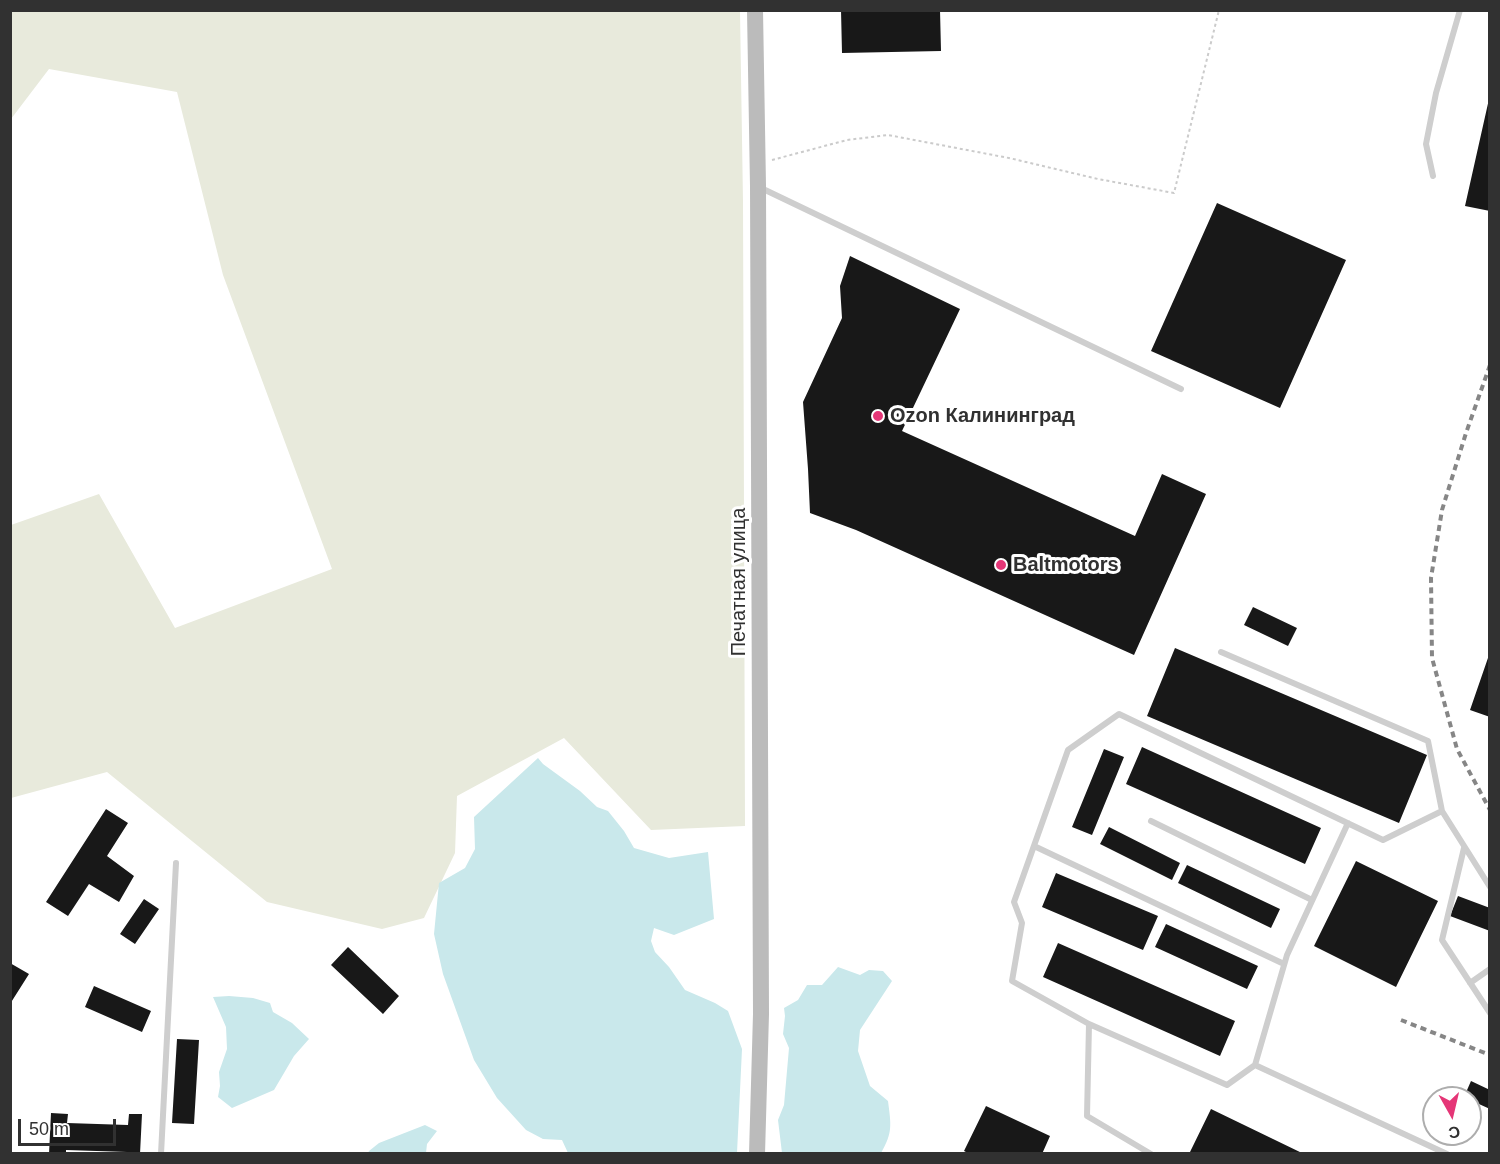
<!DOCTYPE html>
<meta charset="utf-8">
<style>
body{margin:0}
#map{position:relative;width:1500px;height:1164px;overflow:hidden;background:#fff;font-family:Helvetica,sans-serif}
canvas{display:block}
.frame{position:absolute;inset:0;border:12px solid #313131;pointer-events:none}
.north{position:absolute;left:1422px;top:1086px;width:60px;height:60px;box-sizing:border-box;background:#fff;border:2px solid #adadad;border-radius:50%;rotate:172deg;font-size:16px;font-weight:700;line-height:24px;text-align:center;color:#313131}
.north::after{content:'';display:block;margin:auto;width:21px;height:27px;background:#e53677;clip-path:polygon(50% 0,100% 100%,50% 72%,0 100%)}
.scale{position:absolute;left:18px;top:1119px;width:98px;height:27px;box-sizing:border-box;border:3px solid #313131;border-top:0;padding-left:8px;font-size:18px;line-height:21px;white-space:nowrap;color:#313131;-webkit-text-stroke:4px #fff;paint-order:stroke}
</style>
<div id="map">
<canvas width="1500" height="1164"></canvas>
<div class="frame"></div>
<div class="north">С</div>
<div class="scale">50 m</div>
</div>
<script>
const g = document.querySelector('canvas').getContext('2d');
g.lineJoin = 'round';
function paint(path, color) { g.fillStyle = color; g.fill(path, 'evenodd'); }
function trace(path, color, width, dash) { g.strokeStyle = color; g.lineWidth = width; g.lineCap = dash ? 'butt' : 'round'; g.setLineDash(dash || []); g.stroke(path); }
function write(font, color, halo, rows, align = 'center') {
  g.font = font + ' Helvetica,sans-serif'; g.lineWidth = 6; g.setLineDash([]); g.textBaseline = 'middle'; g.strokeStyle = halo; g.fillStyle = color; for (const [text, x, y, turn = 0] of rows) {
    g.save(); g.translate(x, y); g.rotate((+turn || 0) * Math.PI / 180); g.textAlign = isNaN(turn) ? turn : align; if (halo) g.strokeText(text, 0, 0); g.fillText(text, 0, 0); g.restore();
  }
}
paint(new Path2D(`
 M 11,11 L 740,11 L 743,202 L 745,826 L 651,830 L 564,738 L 457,796 L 455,853 L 424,918 L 382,929 L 267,902 L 107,772 L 11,798 L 11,525 L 99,494 L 175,628 L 332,569 L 223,275 L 177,92 L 49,69 L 11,119 Z`), '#e8eadc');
paint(new Path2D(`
 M 538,758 L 543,764 L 580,791 L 597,807 L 608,811 L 624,831 L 634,848 L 669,858 L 708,852 L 714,919 L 674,935 L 654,928 L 651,941 L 655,952 L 669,967 L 685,990 L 715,1003 L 728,1011 L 742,1049 L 737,1153 L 568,1153 L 562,1140 L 543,1139 L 526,1130 L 497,1098 L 474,1060 L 443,974 L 434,934 L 439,883 L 465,868 L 475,849 L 474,817 Z
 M 838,967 L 860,975 L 869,970 L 883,971 L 892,981 L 860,1030 L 858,1051 L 870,1086 L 888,1101 C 891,1125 893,1132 881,1153 L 782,1153 L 778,1120 L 784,1105 L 789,1048 L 783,1034 L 785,1016 L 784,1008 L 798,1000 L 807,985 L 822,985 Z
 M 229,996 L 253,998 L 270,1003 L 273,1012 L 292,1023 L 309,1039 L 294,1056 L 274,1090 L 232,1108 L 218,1097 L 220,1086 L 219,1072 L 227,1049 L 226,1027 L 213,997 Z
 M 425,1125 L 437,1131 L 427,1144 L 426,1153 L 368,1153 L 369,1151 L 379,1143 Z`), '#c9e8eb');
paint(new Path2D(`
 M 841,10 L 940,10 L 941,51 L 842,53 Z
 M 1489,99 L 1490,99 L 1490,211 L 1465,206 Z
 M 1217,203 L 1346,260 L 1280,408 L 1151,351 Z
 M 850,256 L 960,309 L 902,431 L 1135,536 L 1162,474 L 1206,494 L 1134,655 L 856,530 L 810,513 L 808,469 L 803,402 L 842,318 L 840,286 Z
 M 1253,607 L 1297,628 L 1288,646 L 1244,625 Z
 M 1175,648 L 1427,755 L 1399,823 L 1147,716 Z
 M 1489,655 L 1490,655 L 1490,717 L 1470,710 Z
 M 1142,747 L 1321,828 L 1305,864 L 1126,784 Z
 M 1104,749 L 1124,757 L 1092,835 L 1072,827 Z
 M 106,809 L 128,823 L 107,856 L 134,876 L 119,902 L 89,884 L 68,916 L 46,902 Z
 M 1109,827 L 1180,863 L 1172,880 L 1100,844 Z
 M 1356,861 L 1438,901 L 1396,987 L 1314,946 Z
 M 1187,865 L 1280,909 L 1271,928 L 1178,883 Z
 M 1056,873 L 1158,916 L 1143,950 L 1042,907 Z
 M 1458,896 L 1490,908 L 1490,931 L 1450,916 Z
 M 144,899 L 159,909 L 135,944 L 120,934 Z
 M 1166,924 L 1258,966 L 1247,989 L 1155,947 Z
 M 1058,943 L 1235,1021 L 1220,1056 L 1043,977 Z
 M 348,947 L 399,996 L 383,1014 L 331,965 Z
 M 10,963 L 29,974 L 10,1004 Z
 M 94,986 L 151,1011 L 142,1032 L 85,1007 Z
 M 177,1039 L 199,1040 L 194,1124 L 172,1123 Z
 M 1471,1081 L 1490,1090 L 1490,1109 L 1470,1100 L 1470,1098 L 1464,1097 Z
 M 986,1106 L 1050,1136 L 1042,1154 L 970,1154 L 964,1151 Z
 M 1211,1109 L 1304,1154 L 1193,1154 L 1190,1152 Z
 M 51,1113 L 68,1114 L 67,1123 L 128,1125 L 129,1114 L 142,1114 L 140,1154 L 127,1154 L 127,1152 L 66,1150 L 66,1154 L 49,1154 Z`), '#181818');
trace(new Path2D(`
 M 772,160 L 847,140 L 888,135 L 1009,158 L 1098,179 L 1174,193 L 1219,10`), '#cbcbcb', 2, [3, 3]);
trace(new Path2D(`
 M 1433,176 L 1426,144 L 1436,93 L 1460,10
 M 761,188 L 1181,389
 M 1221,652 L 1428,741 L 1442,811 L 1490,887
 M 1151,821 L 1312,900
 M 1034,846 L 1284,964
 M 1464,848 L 1442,940 L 1490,1013
 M 1470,983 L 1490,969
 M 1089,1024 L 1012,981 L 1022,923 L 1014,902 L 1068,750 L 1119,714 L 1383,840 L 1442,811
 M 1255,1065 L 1447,1154
 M 161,1154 L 176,863
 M 1151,1154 L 1087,1116 L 1089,1024 L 1227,1085 L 1255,1065 L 1287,955 L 1348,823`), '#cecece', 6);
trace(new Path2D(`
 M 755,10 L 758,186 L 761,1014 L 757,1154`), '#bbb', 16);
trace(new Path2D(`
 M 1490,365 L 1466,433 L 1442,510 L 1431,578 L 1432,658 L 1457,749 L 1490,810
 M 1401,1020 L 1490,1055`), '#868686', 4, [6, 4.5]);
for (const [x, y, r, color] of [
 [878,416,6,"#e53677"],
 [1001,565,6,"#e53677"]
]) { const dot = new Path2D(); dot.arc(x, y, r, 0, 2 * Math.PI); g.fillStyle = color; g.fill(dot); trace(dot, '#fff', 2); }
write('bold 20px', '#313131', '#fff', [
 ["Ozon Калининград",890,416],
 ["Baltmotors",1013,565]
], 'left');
write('20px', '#313131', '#fff', [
 ["Печатная улица",739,582,-90]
]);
</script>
